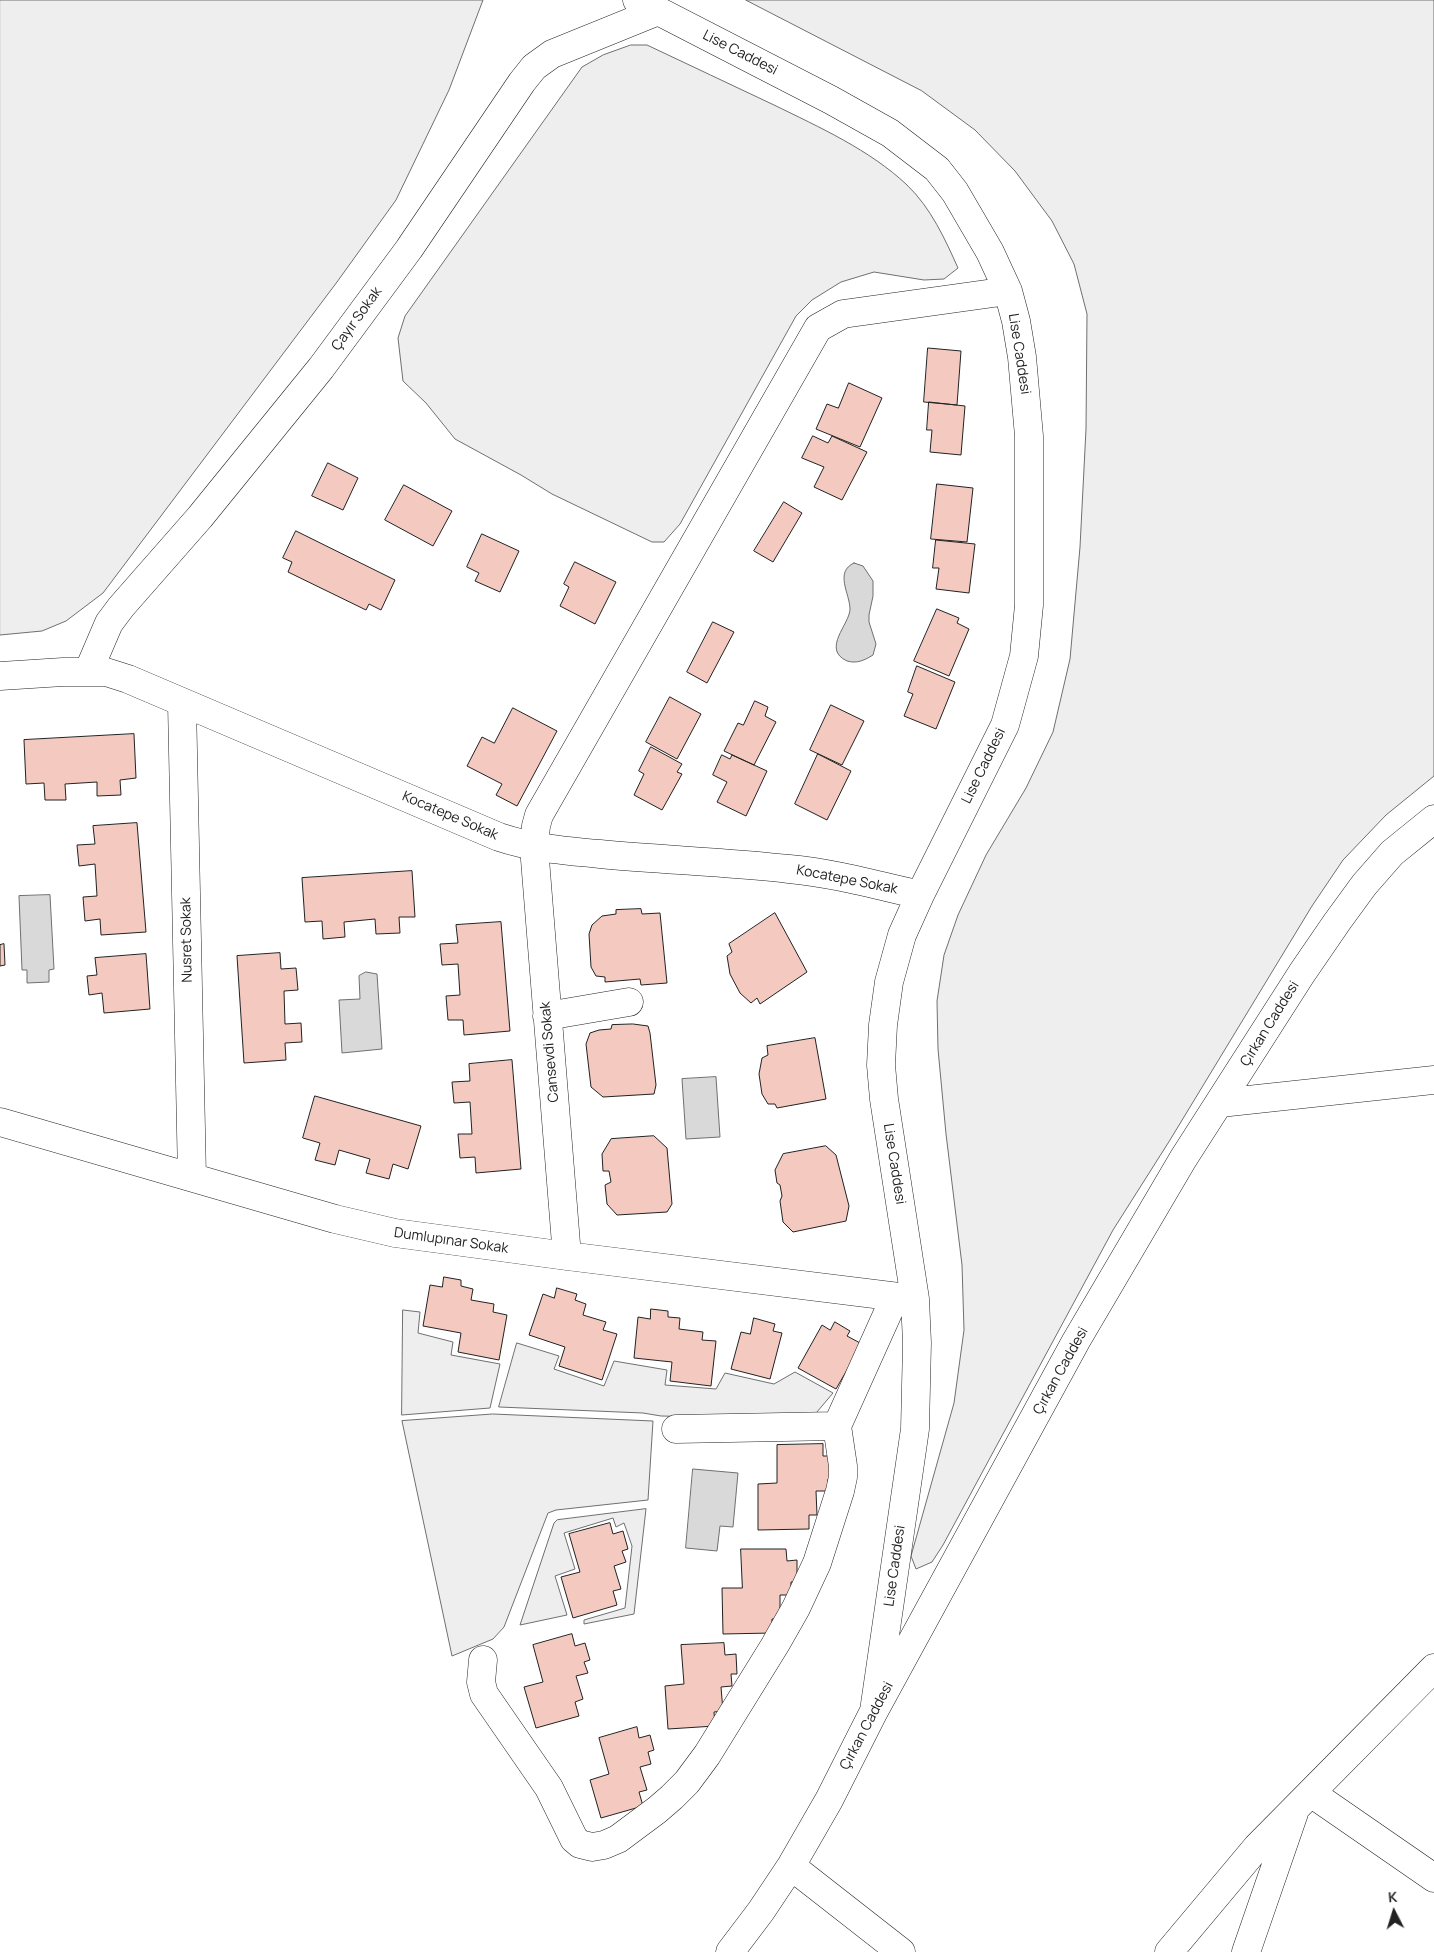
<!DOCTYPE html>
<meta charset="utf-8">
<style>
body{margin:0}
#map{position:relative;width:1434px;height:1952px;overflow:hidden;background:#fff;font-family:Manrope,sans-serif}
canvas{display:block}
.north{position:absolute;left:1369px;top:1887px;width:50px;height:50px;-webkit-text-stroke:4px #fff;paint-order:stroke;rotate:355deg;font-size:14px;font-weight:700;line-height:20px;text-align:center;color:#222}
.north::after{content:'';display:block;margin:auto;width:18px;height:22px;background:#222;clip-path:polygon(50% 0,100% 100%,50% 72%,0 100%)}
</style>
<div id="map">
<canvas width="1434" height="1952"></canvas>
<div class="north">K</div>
</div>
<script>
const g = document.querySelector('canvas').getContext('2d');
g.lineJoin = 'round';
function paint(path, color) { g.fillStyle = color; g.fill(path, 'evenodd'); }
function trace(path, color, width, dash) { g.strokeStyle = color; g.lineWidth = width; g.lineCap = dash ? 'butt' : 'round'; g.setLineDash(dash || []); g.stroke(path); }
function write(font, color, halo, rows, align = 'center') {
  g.font = font + ' Manrope,sans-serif'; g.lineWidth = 4; g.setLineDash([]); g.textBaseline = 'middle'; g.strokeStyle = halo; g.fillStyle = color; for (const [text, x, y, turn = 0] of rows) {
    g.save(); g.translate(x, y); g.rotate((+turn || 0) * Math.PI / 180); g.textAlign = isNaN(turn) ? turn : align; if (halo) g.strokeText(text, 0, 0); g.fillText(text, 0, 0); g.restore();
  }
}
const green = new Path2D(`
 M 0,0 L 483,0 L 449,90 L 396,200 L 337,282 L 103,593 L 66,621 L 42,631 L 0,635 Z
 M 746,0 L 1434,0 L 1434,776 L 1386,815 L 1343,860 L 1312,906 L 1170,1140 L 1113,1230 L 943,1545 L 932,1562 L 916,1569 L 911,1556 L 954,1403 L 964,1330 L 962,1265 L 946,1134 L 938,1049 L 937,1001 L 944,955 L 958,915 L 986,855 L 1026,788 L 1053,732 L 1070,659 L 1080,547 L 1086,429 L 1087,314 L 1074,264 L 1052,221 L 1015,171 L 975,130 L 922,91 Z
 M 631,45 L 647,45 C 689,65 732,85 774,105 C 819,127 870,150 907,185 C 931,208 945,239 958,268 L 944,279 L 924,280 L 874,272 L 841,282 L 812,300 L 796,316 L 680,524 L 664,542 L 652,542 L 552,494 L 521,475 L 455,439 L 426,403 L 403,381 L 398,338 L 405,316 L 582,67 L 603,55 Z
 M 403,1310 L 420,1312 L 418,1333 L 453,1342 L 451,1355 L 500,1364 L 490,1408 L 402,1415 Z
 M 517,1343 L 559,1356 L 554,1369 L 604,1386 L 614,1361 L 667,1370 L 665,1385 L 716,1389 L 725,1373 L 774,1384 L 795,1372 L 833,1393 L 811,1419 L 661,1416 L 643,1413 L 499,1407 Z
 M 493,1414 L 653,1421 L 648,1500 L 556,1510 L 548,1513 L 504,1627 L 493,1639 L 452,1656 L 402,1421 Z
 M 646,1509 L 634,1614 L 584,1624 L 584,1620 L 625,1608 L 632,1546 L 624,1523 L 616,1527 L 613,1518 L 564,1533 L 575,1569 L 555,1576 L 567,1615 L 520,1625 L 554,1523 L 557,1520 Z`);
paint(green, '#eee');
trace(green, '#6f6f6f', 1);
const water = new Path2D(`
 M 854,563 L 863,566 L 873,581 L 873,596 L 869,615 L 869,622 L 876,644 L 873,655 C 865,660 857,664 847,661 C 821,649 850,624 850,609 C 850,594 834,572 854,563 Z
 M 50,895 L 54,969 L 49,970 L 49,982 L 27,983 L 27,970 L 22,970 L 19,896 Z
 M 366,972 L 377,974 L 382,1049 L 342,1053 L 339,1000 L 360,999 L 359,976 Z
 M 716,1077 L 720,1137 L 686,1139 L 682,1079 Z
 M 693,1469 L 738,1473 L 733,1527 L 720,1526 L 717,1551 L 686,1548 Z`);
paint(water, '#d9d9d9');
trace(water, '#6f6f6f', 1);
const building = new Path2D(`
 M 928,348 L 961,351 L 957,405 L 924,402 Z
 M 849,383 L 882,398 L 860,447 L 816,429 L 827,404 L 838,408 Z
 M 929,402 L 965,406 L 961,455 L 930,452 L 932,430 L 927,430 Z
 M 813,436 L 828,443 L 832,436 L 867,452 L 842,500 L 814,487 L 824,467 L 802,458 Z
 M 328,463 L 358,478 L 343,510 L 312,496 Z
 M 937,484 L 973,488 L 967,542 L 931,539 Z
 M 404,485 L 452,511 L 433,546 L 385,520 Z
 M 784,502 L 802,513 L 773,562 L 754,551 Z
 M 296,531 L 395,580 L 381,610 L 369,604 L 366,610 L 288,572 L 292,562 L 283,558 Z
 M 482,534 L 519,551 L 500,592 L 475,581 L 479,573 L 467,567 Z
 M 936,540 L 975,544 L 969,593 L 936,589 L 939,568 L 933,568 Z
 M 575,562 L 616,582 L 595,624 L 560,606 L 569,587 L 564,584 Z
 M 937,609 L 959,618 L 957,623 L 969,629 L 949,676 L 914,661 Z
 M 713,622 L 734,632 L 707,683 L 687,672 Z
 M 917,666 L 955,682 L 936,729 L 904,716 L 913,694 L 908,692 Z
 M 670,697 L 701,714 L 677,759 L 646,742 Z
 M 755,701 L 768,707 L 765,716 L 776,722 L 754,765 L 724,751 L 738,723 L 743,725 Z
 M 831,705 L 864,721 L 842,765 L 810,750 Z
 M 513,708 L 557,731 L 517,806 L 496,795 L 502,784 L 467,766 L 482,737 L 494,743 Z
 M 134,734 L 136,778 L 120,780 L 121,795 L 97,796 L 97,782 L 65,784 L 66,800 L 45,800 L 44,783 L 26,784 L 24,740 Z
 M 651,747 L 682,764 L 677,772 L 682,774 L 662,810 L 634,795 L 644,774 L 639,771 Z
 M 818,754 L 851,771 L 827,820 L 795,804 Z
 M 722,755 L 730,759 L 732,755 L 767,771 L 746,816 L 717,802 L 727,782 L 713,775 Z
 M 137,823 L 146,932 L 101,935 L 100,919 L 85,921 L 83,897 L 97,896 L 95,864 L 79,866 L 77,845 L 95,844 L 93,826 Z
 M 412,871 L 415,917 L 399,917 L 400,933 L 376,934 L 375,919 L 344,922 L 345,937 L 323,939 L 322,921 L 305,922 L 302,878 Z
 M 641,909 L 642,914 L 660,913 L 667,983 L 641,985 L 640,979 L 605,982 L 605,977 L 596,976 L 591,967 L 589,934 L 592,925 L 602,916 L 616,914 L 616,910 Z
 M 775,913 L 807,972 L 760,1004 L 757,998 L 751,1003 L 740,993 L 730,974 L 727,956 L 732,952 L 729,944 Z
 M 501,922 L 510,1031 L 464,1035 L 463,1020 L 448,1020 L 446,996 L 460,995 L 458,964 L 442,965 L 440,944 L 458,943 L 456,925 Z
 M 4,944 L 5,965 L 0,966 L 0,945 Z
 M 280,953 L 281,969 L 296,968 L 298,990 L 284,991 L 285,1024 L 301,1023 L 302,1042 L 285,1043 L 286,1060 L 244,1063 L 237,956 Z
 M 146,954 L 150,1009 L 104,1013 L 102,993 L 89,995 L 87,976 L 97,975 L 95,958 Z
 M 633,1024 L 648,1026 L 650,1033 L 656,1085 L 654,1094 L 603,1097 L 591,1087 L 586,1044 L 590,1033 L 599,1030 L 611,1029 L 612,1025 Z
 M 815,1038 L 826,1099 L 777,1108 L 775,1104 L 768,1104 L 762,1094 L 759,1074 L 762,1058 L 768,1055 L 767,1046 Z
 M 512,1060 L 521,1169 L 476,1173 L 475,1157 L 460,1158 L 458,1134 L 472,1134 L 470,1102 L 454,1103 L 452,1082 L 470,1081 L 469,1064 Z
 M 315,1096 L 421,1126 L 408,1169 L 393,1164 L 389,1179 L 366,1173 L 370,1159 L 339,1150 L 335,1165 L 315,1160 L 320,1143 L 303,1138 Z
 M 654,1136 L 667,1148 L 672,1204 L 667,1212 L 617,1215 L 607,1204 L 605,1185 L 611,1182 L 609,1171 L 603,1171 L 602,1154 L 611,1139 Z
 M 826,1146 L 836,1155 L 849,1206 L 846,1221 L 793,1232 L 783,1222 L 780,1201 L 782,1196 L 780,1185 L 777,1183 L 775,1170 L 783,1154 Z
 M 444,1277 L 461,1280 L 461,1286 L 473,1289 L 471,1300 L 494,1304 L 493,1312 L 507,1315 L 499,1360 L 458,1352 L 461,1333 L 423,1326 L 430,1285 L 442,1287 Z
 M 557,1288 L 577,1294 L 575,1300 L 586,1304 L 583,1315 L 606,1322 L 603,1330 L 617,1334 L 602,1380 L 559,1366 L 565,1347 L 529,1335 L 543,1294 L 554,1298 Z
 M 651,1309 L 668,1311 L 668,1317 L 680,1318 L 679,1329 L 703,1332 L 702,1340 L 716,1341 L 711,1386 L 670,1381 L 672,1362 L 634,1358 L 638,1317 L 650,1319 Z
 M 754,1318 L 775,1324 L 773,1331 L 782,1333 L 770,1379 L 731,1369 L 741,1332 L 750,1334 Z
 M 835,1322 L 850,1331 L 847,1336 L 862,1344 L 836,1389 L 798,1368 L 822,1325 L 830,1330 Z
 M 823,1444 L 823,1456 L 834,1456 L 834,1478 L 828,1479 L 828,1491 L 816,1491 L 817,1515 L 809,1515 L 809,1529 L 758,1530 L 758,1484 L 777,1483 L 777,1445 Z
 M 610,1523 L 613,1534 L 623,1531 L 628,1549 L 622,1551 L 626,1562 L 614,1566 L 621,1589 L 613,1591 L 617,1605 L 573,1618 L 561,1577 L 580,1572 L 569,1534 Z
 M 741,1549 L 786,1549 L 787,1561 L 797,1560 L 797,1582 L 791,1582 L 791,1595 L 780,1595 L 780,1619 L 772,1619 L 772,1633 L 723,1634 L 722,1588 L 742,1588 Z
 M 572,1634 L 575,1646 L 585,1643 L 590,1660 L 584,1662 L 588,1673 L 576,1676 L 583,1699 L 575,1702 L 579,1716 L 536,1728 L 524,1687 L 543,1682 L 533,1645 Z
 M 724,1643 L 725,1655 L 736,1654 L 737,1674 L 731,1674 L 732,1686 L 721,1687 L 723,1711 L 714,1712 L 715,1726 L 668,1729 L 665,1686 L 684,1684 L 681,1645 Z
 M 637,1727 L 639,1738 L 650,1735 L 654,1750 L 648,1752 L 651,1764 L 640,1767 L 647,1790 L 639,1792 L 643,1806 L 601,1818 L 590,1780 L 609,1774 L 599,1738 Z`);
paint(building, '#f3c9c0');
trace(building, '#222', 1);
const minor = new Path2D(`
 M 637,0 L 831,100 L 890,133 L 937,169 L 955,192 L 990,252 L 1008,291 L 1016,321 L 1022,357 L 1029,436 L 1029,605 L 1024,656 L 1005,725 L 920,895 L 902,935 L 889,982 L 883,1025 L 881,1065 L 884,1099 L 915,1299 L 917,1343 L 915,1429 L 874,1711
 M 88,672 L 109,623 L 121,607 L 200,517 L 321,368 L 409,249 L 522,82 L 534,67 L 552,54 L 658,11
 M 0,676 L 63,672 L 106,672 L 128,679 L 499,837 C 532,848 566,851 600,854 C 663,860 727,862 789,869 C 833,873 876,885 920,895
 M 182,704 L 192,1177
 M 547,1016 L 629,1002
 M 1220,1103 L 1434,1080
 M 0,1122 L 335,1219 L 395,1233 L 567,1256 L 915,1299
 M 567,1256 L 534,847 L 536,826 L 539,815 L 818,328 L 843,314 L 1008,291
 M 676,1429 L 837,1426
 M 483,1660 L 481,1682 L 484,1694 L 549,1788 L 574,1839 L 580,1844 L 592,1847 L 604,1845 L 618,1839 L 657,1810 L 672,1797 L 687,1782 L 707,1755 L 775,1645 L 796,1608 L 817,1563 L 840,1491 L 843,1477 L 843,1466 L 837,1426 L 895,1297
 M 1311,1793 L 1434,1878
 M 791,1866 L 901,1952
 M 730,1952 L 761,1911 L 791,1866 L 829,1800 L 874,1711 L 1076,1341 L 1183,1159 L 1302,973 L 1337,922 L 1364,885 L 1392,853 L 1434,819
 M 1169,1952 L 1257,1847 L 1434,1668
 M 1246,1952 L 1294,1813`);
trace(minor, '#222', 29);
trace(minor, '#fff', 28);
write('14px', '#222', '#fff', [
 ["Lise Caddesi",740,53,27],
 ["Çayır Sokak",357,319,-54],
 ["Lise Caddesi",1019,354,81],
 ["Lise Caddesi",984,766,-64],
 ["Kocatepe Sokak",450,816,23],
 ["Kocatepe Sokak",847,880,11],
 ["Nusret Sokak",187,940,-91],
 ["Çırkan Caddesi",1270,1024,-58],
 ["Cansevdi Sokak",550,1052,-95],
 ["Lise Caddesi",894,1164,81],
 ["Dumlupınar Sokak",451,1241,8],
 ["Çırkan Caddesi",1061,1371,-61],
 ["Lise Caddesi",895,1566,-82],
 ["Çırkan Caddesi",867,1726,-62]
]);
</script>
